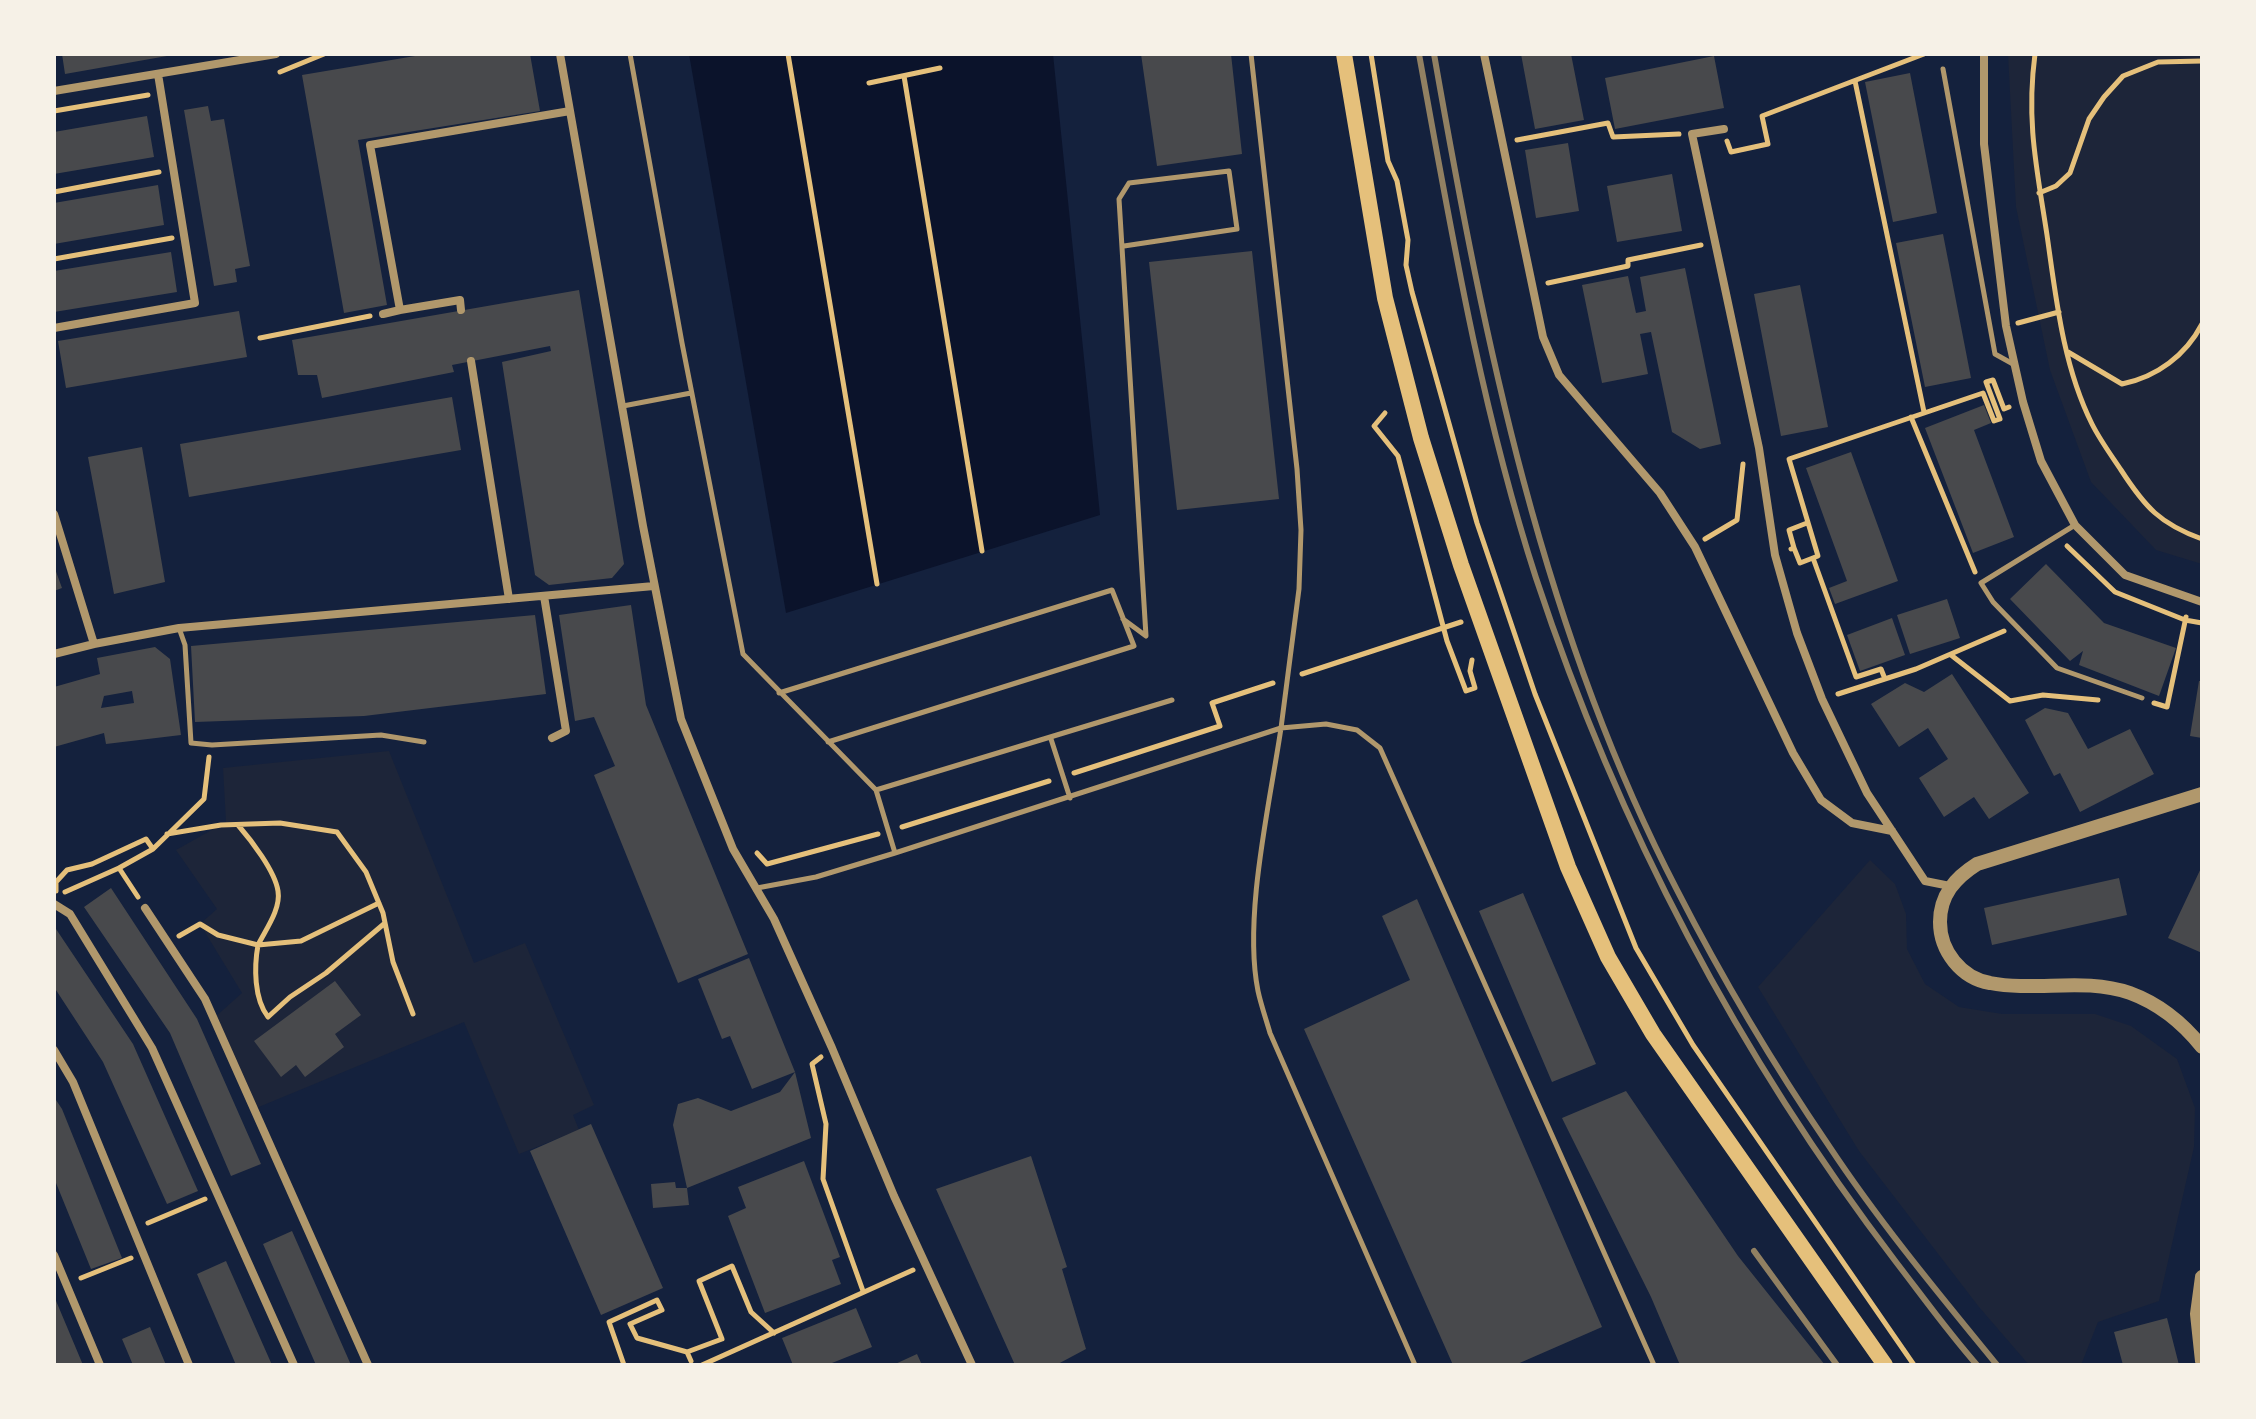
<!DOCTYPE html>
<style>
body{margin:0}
#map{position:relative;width:2256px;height:1419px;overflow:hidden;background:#14213d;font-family:Poppins,sans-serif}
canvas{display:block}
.frame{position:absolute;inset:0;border:56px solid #f6f1e7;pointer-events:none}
</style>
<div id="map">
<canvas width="2256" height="1419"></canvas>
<div class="frame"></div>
</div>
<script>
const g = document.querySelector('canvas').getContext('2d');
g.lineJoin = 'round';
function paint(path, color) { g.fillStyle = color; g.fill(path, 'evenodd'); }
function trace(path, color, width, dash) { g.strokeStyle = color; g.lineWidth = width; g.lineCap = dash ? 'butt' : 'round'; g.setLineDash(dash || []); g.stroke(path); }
paint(new Path2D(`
 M 2008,54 L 2202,54 L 2202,564 L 2156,550 L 2091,482 L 2050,370 L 2016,207 Z
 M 389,751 L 474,963 L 525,943 L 594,1105 L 573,1115 L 579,1130 L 519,1154 L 464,1022 L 254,1109 L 214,1018 L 242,993 L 200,924 L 217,909 L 176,850 L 226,822 L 223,768 Z
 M 1870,860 L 1895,884 L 1906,914 L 1907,949 L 1925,984 L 1959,1007 L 2002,1014 L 2095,1014 L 2131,1026 L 2177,1059 L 2195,1108 L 2194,1147 L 2159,1301 L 2098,1322 L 2081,1365 L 2029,1365 L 1979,1307 L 1859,1151 L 1758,987 Z`), '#1d2539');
paint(new Path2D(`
 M 689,54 L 1053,54 L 1100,515 L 786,613 Z`), '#0b132b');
paint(new Path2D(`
 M 62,54 L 167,54 L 167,56 L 65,74 Z
 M 427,54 L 530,54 L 540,111 L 358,140 L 387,305 L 344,313 L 302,75 Z
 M 1141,54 L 1231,54 L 1242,154 L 1157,166 Z
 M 1521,54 L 1571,54 L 1584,120 L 1535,129 Z
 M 1714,56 L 1724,108 L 1615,129 L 1605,78 Z
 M 1910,73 L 1937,213 L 1893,222 L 1865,82 Z
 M 208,106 L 211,121 L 224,119 L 250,266 L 235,269 L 237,282 L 214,286 L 184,110 Z
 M 147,116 L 154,157 L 54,174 L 54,132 Z
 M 1568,143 L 1579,211 L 1536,218 L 1525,150 Z
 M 1672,174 L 1682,231 L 1617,242 L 1607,186 Z
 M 158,185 L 164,225 L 54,244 L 54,203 Z
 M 1943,234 L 1971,378 L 1925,387 L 1896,243 Z
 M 1252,251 L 1279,499 L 1177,510 L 1149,262 Z
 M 171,252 L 177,292 L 54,312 L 54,271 Z
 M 1685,268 L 1721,444 L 1700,449 L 1672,432 L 1651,332 L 1640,334 L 1648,374 L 1602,383 L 1582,285 L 1628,276 L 1636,313 L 1646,311 L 1640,277 Z
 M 1800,285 L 1828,427 L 1781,436 L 1754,294 Z
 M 579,290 L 624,564 L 612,578 L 549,585 L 535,575 L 502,362 L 551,351 L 550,346 L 452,365 L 454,372 L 322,398 L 317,375 L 298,375 L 292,340 Z
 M 239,311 L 247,357 L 66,388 L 58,341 Z
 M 452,397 L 461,450 L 189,497 L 180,444 Z
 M 1984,405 L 1991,423 L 1974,430 L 2014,537 L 1973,553 L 1925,428 Z
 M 142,447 L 165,582 L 114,594 L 88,457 Z
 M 1851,452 L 1898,581 L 1835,604 L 1829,588 L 1847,581 L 1806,468 Z
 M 2046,564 L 2104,623 L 2176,648 L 2159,696 L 2079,665 L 2083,651 L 2070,661 L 2010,599 Z
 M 54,566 L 62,588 L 54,591 Z
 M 1947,599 L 1960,638 L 1910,654 L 1897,615 Z
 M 631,605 L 646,705 L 748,954 L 678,983 L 594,775 L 615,766 L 594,717 L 575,721 L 559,615 Z
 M 535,615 L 546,694 L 364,716 L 195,722 L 191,646 Z
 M 1892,618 L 1905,655 L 1860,671 L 1847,635 Z
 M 155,647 L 170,659 L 181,735 L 106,744 L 104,733 L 54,747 L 54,687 L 100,674 L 97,658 ZM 132,691 L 134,703 L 101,708 L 104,696 Z
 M 1952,674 L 2029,793 L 1989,819 L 1974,797 L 1944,817 L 1919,778 L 1948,759 L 1928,728 L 1899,747 L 1871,704 L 1905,683 L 1924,692 Z
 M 2199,681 L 2202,681 L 2202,738 L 2190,736 Z
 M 2045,708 L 2068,713 L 2088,749 L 2130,729 L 2154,774 L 2080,812 L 2060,773 L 2054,776 L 2025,720 Z
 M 2202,866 L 2202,953 L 2168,938 Z
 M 2119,878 L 2127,915 L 1992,945 L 1984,908 Z
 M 111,888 L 197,1019 L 261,1164 L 231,1176 L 170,1033 L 84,907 Z
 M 1523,893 L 1596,1064 L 1552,1082 L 1479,911 Z
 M 1417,899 L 1602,1327 L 1515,1365 L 1453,1365 L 1304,1029 L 1410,980 L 1382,916 Z
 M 54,926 L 133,1044 L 198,1191 L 167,1204 L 103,1062 L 54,987 Z
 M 749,958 L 795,1072 L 752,1089 L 730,1036 L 722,1039 L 698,979 Z
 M 335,981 L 361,1015 L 335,1034 L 344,1047 L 305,1077 L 296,1065 L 281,1077 L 254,1041 Z
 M 795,1072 L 811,1138 L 687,1188 L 673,1125 L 678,1104 L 698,1098 L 731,1111 L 780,1092 Z
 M 1626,1091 L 1738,1256 L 1825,1365 L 1680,1365 L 1651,1297 L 1562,1118 Z
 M 54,1097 L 62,1109 L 122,1258 L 91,1269 L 54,1178 Z
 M 591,1124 L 663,1288 L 601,1315 L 530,1151 Z
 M 1031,1156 L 1067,1267 L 1062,1269 L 1086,1349 L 1056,1365 L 1015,1365 L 936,1189 Z
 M 804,1161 L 840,1257 L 832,1260 L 841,1284 L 765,1313 L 728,1216 L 746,1208 L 738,1187 Z
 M 675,1182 L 676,1188 L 687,1188 L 689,1205 L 653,1208 L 651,1184 Z
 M 292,1231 L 351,1365 L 316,1365 L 263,1244 Z
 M 226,1261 L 272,1365 L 236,1365 L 197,1274 Z
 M 54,1296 L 83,1365 L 54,1365 Z
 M 856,1308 L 872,1347 L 827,1365 L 793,1365 L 782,1338 Z
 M 2167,1318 L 2179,1365 L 2123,1365 L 2114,1332 Z
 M 150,1327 L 166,1365 L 133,1365 L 122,1339 Z
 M 917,1354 L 922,1365 L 893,1365 Z`), '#48494c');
trace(new Path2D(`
 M 788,54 L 877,584
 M 1371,54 L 1388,161 L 1397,181 L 1408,240 L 1406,265 L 1412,292 L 1477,523 L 1535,694 L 1636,948 L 1693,1045 L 1914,1365
 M 2035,54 C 2026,122 2037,169 2047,235 C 2056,298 2063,366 2092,424 C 2100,440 2111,455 2121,470 C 2145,507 2160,524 2202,539
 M 280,72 L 324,54
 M 904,76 L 982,551
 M 1855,81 L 1924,412
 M 869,83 L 940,68
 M 54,111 L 148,95
 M 1517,140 L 1608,123 L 1613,137 L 1679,134
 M 1727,141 L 1731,152 L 1768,144 L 1762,116 L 1924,54
 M 54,192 L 159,172
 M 2039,193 L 2056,186 L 2070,173 L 2089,119 L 2104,97 L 2123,76 L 2158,62 L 2202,61
 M 54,259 L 172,238
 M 1548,283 L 1628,266 L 1628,260 L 1701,245
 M 2018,323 L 2059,312
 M 260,338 L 370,316
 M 2068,352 L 2122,384 C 2157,377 2186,355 2202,324
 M 1385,413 L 1374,426 L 1398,456 L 1447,641 L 1466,691 L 1475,688 L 1470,671 L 1472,660
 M 1911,417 L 1975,572
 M 2000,419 L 1986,382 L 1993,380 L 2004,409 L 2009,407
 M 1705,539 L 1737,520 L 1743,464
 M 2067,546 L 2115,592 L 2185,620 L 2202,623
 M 1794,548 L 1800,563 L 1818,556 L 1789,459 L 1983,393 L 1994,421 L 2000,419
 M 1791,549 L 1794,548 L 1789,530 L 1807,523
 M 1813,558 L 1856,677 L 1881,669 L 1885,679
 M 1951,655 L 2010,701 L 2043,695 L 2098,700
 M 1302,674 L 1461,622
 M 1838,694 L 1916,669 L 2004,631
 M 2154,703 L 2167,707 L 2186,617
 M 1074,773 L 1220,726 L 1212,703 L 1273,683
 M 902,827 L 1049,781
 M 167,834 L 221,825 L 280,823 L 337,832 L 366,872 L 383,913 L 393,962 L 413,1014
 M 757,853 L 767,864 L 878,834
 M 56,891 L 56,882 L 67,870 L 92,864 L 146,839 L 153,849
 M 65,892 L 119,868
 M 138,897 L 119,868 L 153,849 L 204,799 L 209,757
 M 379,903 L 301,941 L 258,945 C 254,967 254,999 268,1017 L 290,997 L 326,973 L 385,923
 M 179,936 L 200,924 L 218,935 L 258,945 C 266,929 281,909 278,891 C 275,871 251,840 238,825
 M 821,1057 L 812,1064 L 826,1124 L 823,1179 L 863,1291
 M 148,1223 L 205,1199
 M 81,1278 L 131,1258
 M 687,1352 L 722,1339 L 699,1281 L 732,1266 L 751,1312 L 774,1333
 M 624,1365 L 609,1322 L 657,1300 L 662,1310 L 630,1324 L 637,1338 L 687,1352 L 691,1361
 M 702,1365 L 913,1270`), '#e5c07b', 5);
trace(new Path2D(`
 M 630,54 L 682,343 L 743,654 L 876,790 L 895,853
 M 1943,69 L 1995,354 L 2013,364
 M 623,406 L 691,393
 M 2075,525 L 1981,583 L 1993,602 L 2057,668 L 2142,698
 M 1123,619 L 1146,636 L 1119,199 L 1129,183 L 1229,171 L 1237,229 L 1124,246
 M 179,628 L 185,645 L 191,743 L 212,745 L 381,735 L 424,742
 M 779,693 L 1112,590 L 1134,646 L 828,742
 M 1051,739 L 1070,798
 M 876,790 L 1172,700
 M 757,888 L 816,877 L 895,853 L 1281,728 L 1299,589 L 1301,530 L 1297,469 L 1251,54
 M 1415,1365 L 1270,1033 C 1266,1019 1261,1005 1258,991 C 1243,917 1270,803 1281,728 L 1326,724 L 1357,730 L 1380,748 L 1654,1365`), '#b1986c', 5);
trace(new Path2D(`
 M 560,54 L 643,526 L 681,719 L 733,849 L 774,919 L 832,1048 L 894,1196 L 972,1365
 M 1484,54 L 1543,337 L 1559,375 L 1660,493 L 1695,547 L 1793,753 L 1821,800 L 1852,823 L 1892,831
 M 1984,54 L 1984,144 L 2006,326 L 2023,402 L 2041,461 L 2075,525 L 2125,575 L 2202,602
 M 54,91 L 276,54
 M 1724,129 L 1692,134 L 1759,448 L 1775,555 L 1797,633 L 1822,699 L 1867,793 L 1925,881 L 1950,886
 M 461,310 L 460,300 L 400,310 L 370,145 L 570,111
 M 383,314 L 400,310
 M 54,328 L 195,303 L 158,74
 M 471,361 L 509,599
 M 54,514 L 94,644
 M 544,596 L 566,731 L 552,738
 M 54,654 L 94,644 L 179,628 L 654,586
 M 54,904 L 70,914 L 152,1048 L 294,1365
 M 145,908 L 205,999 L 368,1365
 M 54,1050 L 73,1082 L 189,1365
 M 54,1255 L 100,1365`), '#b1986c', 8);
trace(new Path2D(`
 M 2202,794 L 1977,864 C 1955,878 1940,895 1940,922 C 1940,951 1961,978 1990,983 C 2036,992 2084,977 2130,993 C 2160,1004 2182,1022 2202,1047
 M 2202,1277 L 2197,1314 L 2202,1361`), '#b1986c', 14);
trace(new Path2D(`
 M 1344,54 L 1385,298 L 1421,438 L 1461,565 L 1568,867 L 1608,957 L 1653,1034 L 1885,1365`), '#e5c07b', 16);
trace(new Path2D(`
 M 1419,54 C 1451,230 1481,408 1536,578 C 1618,826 1738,1055 1896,1262 C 1923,1297 1948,1332 1977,1365
 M 1434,54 C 1484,339 1542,630 1677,890 C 1722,978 1773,1064 1829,1146 C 1880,1223 1939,1294 1997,1365
 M 1754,1251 L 1837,1365`), '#918062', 6);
</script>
